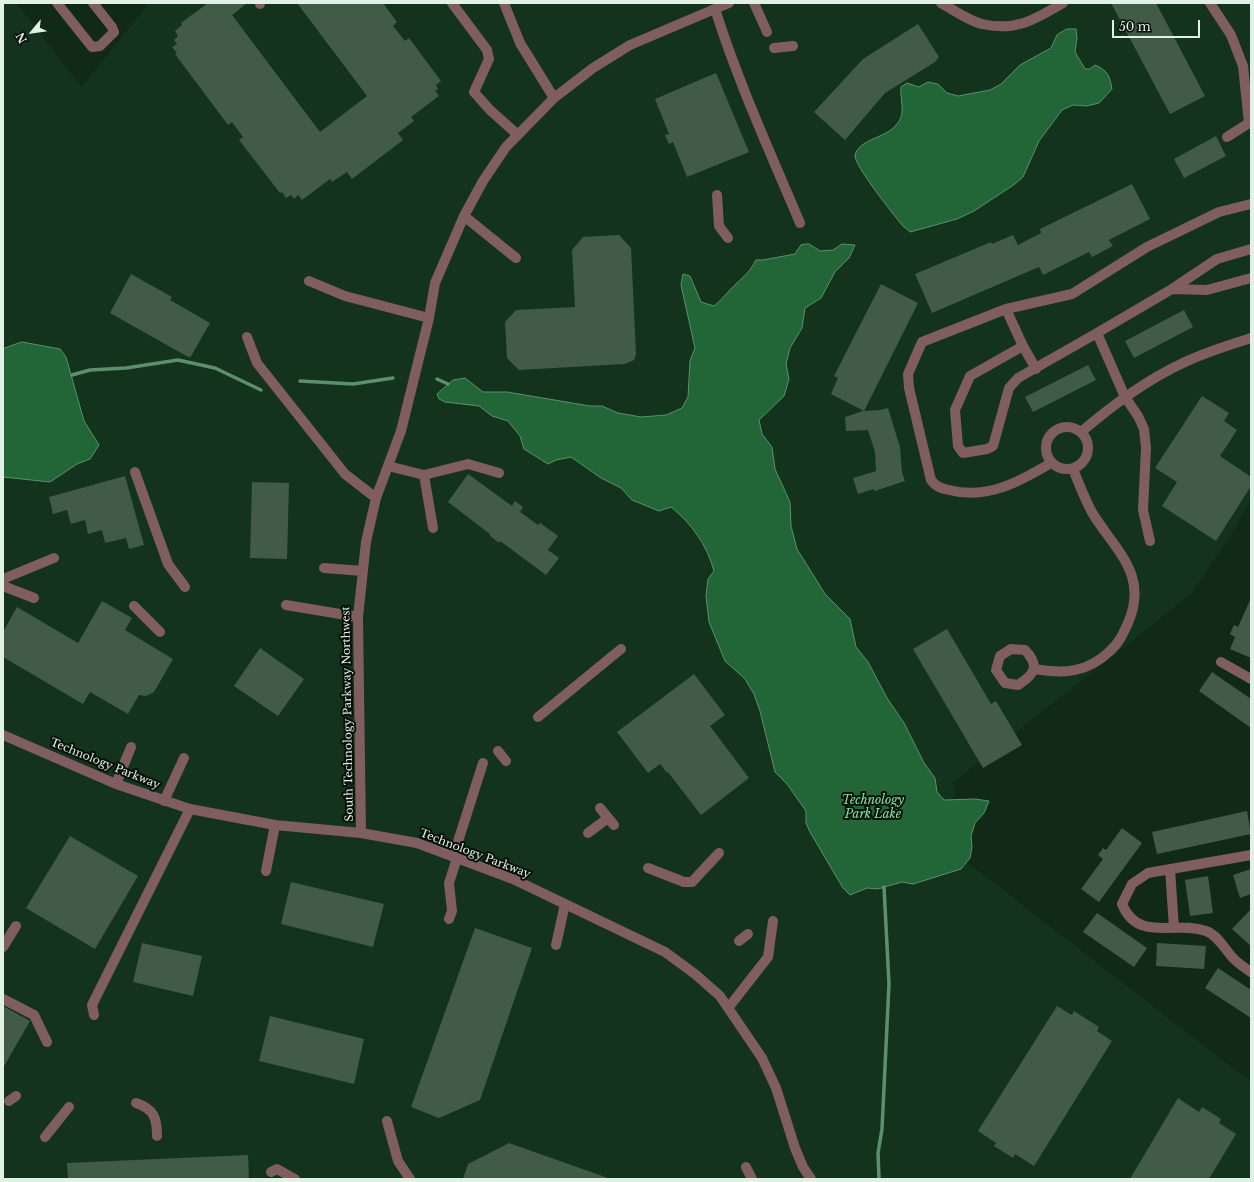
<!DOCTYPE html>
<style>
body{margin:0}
#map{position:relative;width:1254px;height:1182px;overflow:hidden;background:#112a18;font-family:"Libre Baskerville",serif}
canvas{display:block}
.frame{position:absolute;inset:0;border:4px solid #e2f1e5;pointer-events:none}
.north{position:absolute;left:12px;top:12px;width:40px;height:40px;-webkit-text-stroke:3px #060f08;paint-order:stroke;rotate:241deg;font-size:11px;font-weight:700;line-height:16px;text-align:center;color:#e2f1e5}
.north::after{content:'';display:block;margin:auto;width:14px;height:18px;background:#e2f1e5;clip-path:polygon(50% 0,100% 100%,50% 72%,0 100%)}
.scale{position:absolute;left:1112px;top:20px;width:88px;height:18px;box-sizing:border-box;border:2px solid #e2f1e5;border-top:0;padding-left:5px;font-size:12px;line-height:14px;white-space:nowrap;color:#e2f1e5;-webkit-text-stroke:3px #060f08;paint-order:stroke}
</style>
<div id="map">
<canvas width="1254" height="1182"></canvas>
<div class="frame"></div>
<div class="north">N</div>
<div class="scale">50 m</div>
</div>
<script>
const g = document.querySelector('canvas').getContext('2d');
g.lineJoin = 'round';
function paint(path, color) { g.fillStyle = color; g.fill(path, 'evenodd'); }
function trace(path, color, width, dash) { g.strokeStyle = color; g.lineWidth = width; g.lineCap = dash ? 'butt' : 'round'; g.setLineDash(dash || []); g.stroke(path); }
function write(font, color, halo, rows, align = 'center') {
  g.font = font + ' "Libre Baskerville",serif'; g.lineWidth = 4; g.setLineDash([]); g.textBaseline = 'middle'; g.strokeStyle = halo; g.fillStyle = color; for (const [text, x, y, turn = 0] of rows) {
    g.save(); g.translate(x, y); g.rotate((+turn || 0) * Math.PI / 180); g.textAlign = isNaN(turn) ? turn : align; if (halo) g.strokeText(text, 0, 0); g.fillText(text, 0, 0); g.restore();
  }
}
paint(new Path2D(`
 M 3,3 L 16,3 L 82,87 L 149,3 L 1251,3 L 1251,499 L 1232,533 L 1191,594 L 952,783 L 956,789 L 941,842 L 1251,1082 L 1251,1179 L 3,1179 Z`), '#13331c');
const water = new Path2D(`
 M 1067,29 L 1076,29 L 1077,38 L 1075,52 L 1085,69 L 1090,69 L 1095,65 C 1107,70 1110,76 1112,89 L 1099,103 L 1087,106 L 1073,105 L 1062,110 L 1039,141 L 1023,177 L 1015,184 L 974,211 L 957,219 L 910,232 L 902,225 C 894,215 853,164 855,155 C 857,147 866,142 873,139 C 884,134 896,130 901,117 C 904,107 900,97 901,87 L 907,83 L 919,87 L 928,82 L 938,84 L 947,93 L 958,96 L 990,90 L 1001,84 L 1020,65 L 1051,48 L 1057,35 Z
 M 809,244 L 820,251 L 833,250 L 842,244 L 855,245 L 849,258 L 835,272 L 821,298 L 805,308 L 802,328 L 790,348 L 786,364 L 789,379 L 784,396 L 759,420 L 762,434 L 772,447 L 775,469 L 790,502 L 791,526 L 797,549 L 825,594 L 850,619 L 856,647 L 868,662 L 887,698 L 904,723 L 924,763 L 935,778 L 937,792 L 944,800 L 975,799 L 989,801 L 984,813 L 975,823 L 971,836 L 972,847 L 970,858 L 961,869 L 913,884 L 902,882 L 878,889 L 867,888 L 850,895 L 843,888 L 810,832 L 806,823 L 806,811 L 787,784 L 775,772 L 760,711 L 754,694 L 745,679 L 725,661 L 709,622 L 706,596 L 708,579 L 714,571 C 707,545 692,524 671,507 L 659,511 L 632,500 L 621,488 L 601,478 L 571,457 L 556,460 L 548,464 L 524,449 L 520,436 L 508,421 L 492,416 L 479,406 L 445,402 L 439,399 L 437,394 L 453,380 L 465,378 L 483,392 L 507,392 L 590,406 L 602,406 L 618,413 L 641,417 L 666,415 L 682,408 L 688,397 L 690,361 L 695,348 L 681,285 L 683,274 L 690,276 L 701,302 L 714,306 C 722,300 728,291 736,284 C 746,274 749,273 756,260 L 763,260 L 795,254 L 801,245 Z
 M 22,342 L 60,349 L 66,357 L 84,421 L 99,445 L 90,459 L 77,464 L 50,482 L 3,477 L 3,349 Z`);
paint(water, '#226638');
trace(water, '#5c906c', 1);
trace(new Path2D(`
 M 72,375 L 90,370 L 126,368 L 178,360 L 215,368 L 261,390
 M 437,379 L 448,384
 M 300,381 L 353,384 L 393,378
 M 879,1179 L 878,1153 L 882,1129 L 889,984 L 884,887`), '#5c906c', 3.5);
paint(new Path2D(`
 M 208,3 L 247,3 L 232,15 L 320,132 L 367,96 L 297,3 L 383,3 L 397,22 L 393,26 L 405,41 L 409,38 L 441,81 L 436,85 L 438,89 L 435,91 L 439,96 L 411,117 L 414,121 L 398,133 L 403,140 L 352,179 L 347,172 L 332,182 L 330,179 L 302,200 L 298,195 L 294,199 L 291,195 L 286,198 L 282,192 L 280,193 L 239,140 L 243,137 L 232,122 L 228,125 L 175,54 L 177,53 L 172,47 L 177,44 L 174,40 L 178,36 L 175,31 L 182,25 L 181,23 Z
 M 1111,3 L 1156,3 L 1205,96 L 1170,114 Z
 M 918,24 L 939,57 L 935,62 L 885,93 L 845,140 L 814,112 L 863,59 Z
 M 716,73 L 749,152 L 687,177 L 673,142 L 669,144 L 665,135 L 669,134 L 655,99 Z
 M 1216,136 L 1226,156 L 1184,178 L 1174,159 Z
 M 1132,184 L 1150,219 L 1109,240 L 1113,246 L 1092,257 L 1089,252 L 1043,275 L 1039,267 L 932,313 L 915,274 L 991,242 L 992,244 L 1013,235 L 1018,245 L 1041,233 L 1040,229 Z
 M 619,235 L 631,248 L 636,354 L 634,360 L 625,364 L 519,370 L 507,358 L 505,322 L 516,310 L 575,307 L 572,250 L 583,237 Z
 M 131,274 L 172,297 L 170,300 L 210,323 L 190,358 L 110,313 Z
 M 881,284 L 918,303 L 864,411 L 831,394 L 838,378 L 834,376 Z
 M 1184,310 L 1193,327 L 1134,358 L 1125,341 Z
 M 1088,365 L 1096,380 L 1033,412 L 1025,397 Z
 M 1202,396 L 1229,413 L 1224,421 L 1237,430 L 1220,456 L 1251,477 L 1251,486 L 1216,541 L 1162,506 L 1177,482 L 1155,468 Z
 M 888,408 L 900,447 L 902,472 L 905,481 L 875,491 L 874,489 L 858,494 L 853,478 L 876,471 L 875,452 L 868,430 L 846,431 L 845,417 L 863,411 L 880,410 Z
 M 468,474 L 512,506 L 515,501 L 523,507 L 520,512 L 538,525 L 540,523 L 558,536 L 548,550 L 559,558 L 546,575 L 500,541 L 499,543 L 489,535 L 490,534 L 448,502 Z
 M 125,476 L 144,545 L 129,549 L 126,538 L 105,543 L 102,530 L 88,534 L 85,520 L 71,524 L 67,510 L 53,514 L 49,497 Z
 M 252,482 L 289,483 L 287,559 L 250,558 Z
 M 1251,598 L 1251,658 L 1230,649 L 1235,637 L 1230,634 L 1234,625 L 1238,627 Z
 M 102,601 L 132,618 L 125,630 L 173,659 L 154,692 L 146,696 L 139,695 L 128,714 L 90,692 L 83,704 L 3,657 L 3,632 L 17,607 L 78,643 Z
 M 947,629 L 991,704 L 996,701 L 1022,745 L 983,768 L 913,649 Z
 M 260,648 L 304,679 L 278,716 L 234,686 Z
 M 1212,672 L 1251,699 L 1251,728 L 1199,691 Z
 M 694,674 L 725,715 L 710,726 L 749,778 L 701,815 L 668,772 L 667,773 L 660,764 L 648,773 L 617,732 Z
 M 1247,811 L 1251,834 L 1157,854 L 1152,832 Z
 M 1122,828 L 1142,843 L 1099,902 L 1081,889 L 1103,859 L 1098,855 L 1103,848 L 1106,850 Z
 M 70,836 L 138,876 L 95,949 L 26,908 Z
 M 1251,869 L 1251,894 L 1240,898 L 1233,875 Z
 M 1208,876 L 1213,913 L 1190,916 L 1185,880 Z
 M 291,882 L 384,904 L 373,947 L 281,924 Z
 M 1251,909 L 1251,946 L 1232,929 Z
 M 1097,913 L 1147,948 L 1134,967 L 1083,932 Z
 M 475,928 L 532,948 L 480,1100 L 439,1118 L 411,1107 Z
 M 142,943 L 202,956 L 193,996 L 133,982 Z
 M 1157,943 L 1206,946 L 1204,969 L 1156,966 Z
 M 1218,968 L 1251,990 L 1251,1018 L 1205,988 Z
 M 3,1006 L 30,1021 L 3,1068 Z
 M 1057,1006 L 1072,1015 L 1074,1011 L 1099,1027 L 1097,1031 L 1112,1041 L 1034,1166 L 1015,1154 L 1013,1158 L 994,1146 L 996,1143 L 978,1131 Z
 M 270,1016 L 364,1039 L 354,1084 L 259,1061 Z
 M 1178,1098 L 1199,1112 L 1202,1107 L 1221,1119 L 1219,1123 L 1236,1134 L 1209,1179 L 1130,1179 Z
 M 509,1143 L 608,1178 L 608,1179 L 463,1179 L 468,1164 Z
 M 248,1155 L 249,1179 L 68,1179 L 67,1163 Z`), '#415b47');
trace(new Path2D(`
 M 57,3 L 92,47 L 100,46 L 114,32 L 112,27 L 93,3
 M 260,3 L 260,4
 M 452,3 L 487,50 L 489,59 L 474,92 L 490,110 L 518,135
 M 504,3 L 520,43 L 554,98
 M 754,3 L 767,32
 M 941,3 C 954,10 969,21 982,24 C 1016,32 1036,19 1063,3
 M 1210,3 L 1231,35 L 1243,66 L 1249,123 L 1227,137
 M 715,9 C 738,82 770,152 800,223
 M 774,48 L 793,46
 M 717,195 L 719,226 L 728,238
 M 464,216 L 516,258
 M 309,281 L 345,296 L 429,318
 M 1172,289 L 1217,259 L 1251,249
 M 1006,309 L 1023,346 L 970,376 L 955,410 L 958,446 L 963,453 L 987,449 L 993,446 L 1009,388 L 1018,378 L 1097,333
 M 247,337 L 257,363 L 345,474 L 376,498
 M 1023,346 L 1036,369
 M1046 448a21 21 0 1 1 42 0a21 21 0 1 1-42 0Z
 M 1081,432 C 1113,405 1146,380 1185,362 C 1206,352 1229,345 1251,338
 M 1051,463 C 1019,482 987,500 949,490 C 941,488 936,487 931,480 L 909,388 L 908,374 L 922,342 L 1006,309 L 1072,294 L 1147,247 L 1219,212 L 1251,204
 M 388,466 L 424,475 L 468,464 L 499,473
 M 135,472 L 168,564 L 185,587
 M 424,475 L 433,528
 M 1150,541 L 1143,510 L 1146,448 L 1144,429 L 1138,416 L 1125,397 L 1097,333 L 1172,289 L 1207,290 L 1251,278
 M 324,568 L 363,571
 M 3,579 L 54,558
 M 3,586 L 34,598
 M 286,605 L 358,617
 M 134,606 L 160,632
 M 1011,649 L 1025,650 C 1040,666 1035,674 1018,685 L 1005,683 L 996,670 L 1000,656 Z
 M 1221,662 L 1251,679
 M 1034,669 C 1064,674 1087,673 1110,651 C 1119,643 1123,634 1128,623 C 1149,575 1116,551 1093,514 C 1085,500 1079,484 1073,469
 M 538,717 L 621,649
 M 3,735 L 116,784 L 190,809 L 275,825 L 361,833 L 417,843 L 513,879 L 665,952 L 695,974 L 720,996 L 762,1058 L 776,1088 L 795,1148 L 803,1167 L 811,1179
 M 498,751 L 506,761
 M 116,784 L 131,747
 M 164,801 L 184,758
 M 600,808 L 614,825
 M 361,833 L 358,617 L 366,542 L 376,498 L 401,431 L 429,318 L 435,283 L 464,216 L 483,181 L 506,147 L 554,98 L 593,68 L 630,45 L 729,3
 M 588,833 L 608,818
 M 1251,855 L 1148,873 L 1132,884 L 1122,904 C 1138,943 1175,920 1206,931 C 1218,935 1225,950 1234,959 C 1239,964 1245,968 1251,972
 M 453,857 L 483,763
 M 648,868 L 684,882 L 692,882 L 719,853
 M 1170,869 L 1174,928
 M 266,871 L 275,825
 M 449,919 L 452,911 L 449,883 L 457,858
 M 739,941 L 748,934
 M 556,945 L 565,904
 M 3,947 L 16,926
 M 3,999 L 34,1015 L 47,1042
 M 729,1007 L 768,957 L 773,921
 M 94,1015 L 92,1005 L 190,809
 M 9,1101 L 16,1096
 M 136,1103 C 154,1109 157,1118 157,1136
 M 387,1121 L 398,1161 L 410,1179
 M 45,1137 L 69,1107
 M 746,1167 L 752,1179
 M 271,1172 L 277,1169 L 295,1179`), '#805d5e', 10);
write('11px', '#e2f1e5', '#060f08', [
 ["South Technology Parkway Northwest",348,714,-91],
 ["Technology Parkway",105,764,22],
 ["Technology Parkway",475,854,21]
]);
write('italic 12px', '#87e4a0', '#060f08', [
 ["Technology",873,801],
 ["Park Lake",873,815]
]);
</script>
